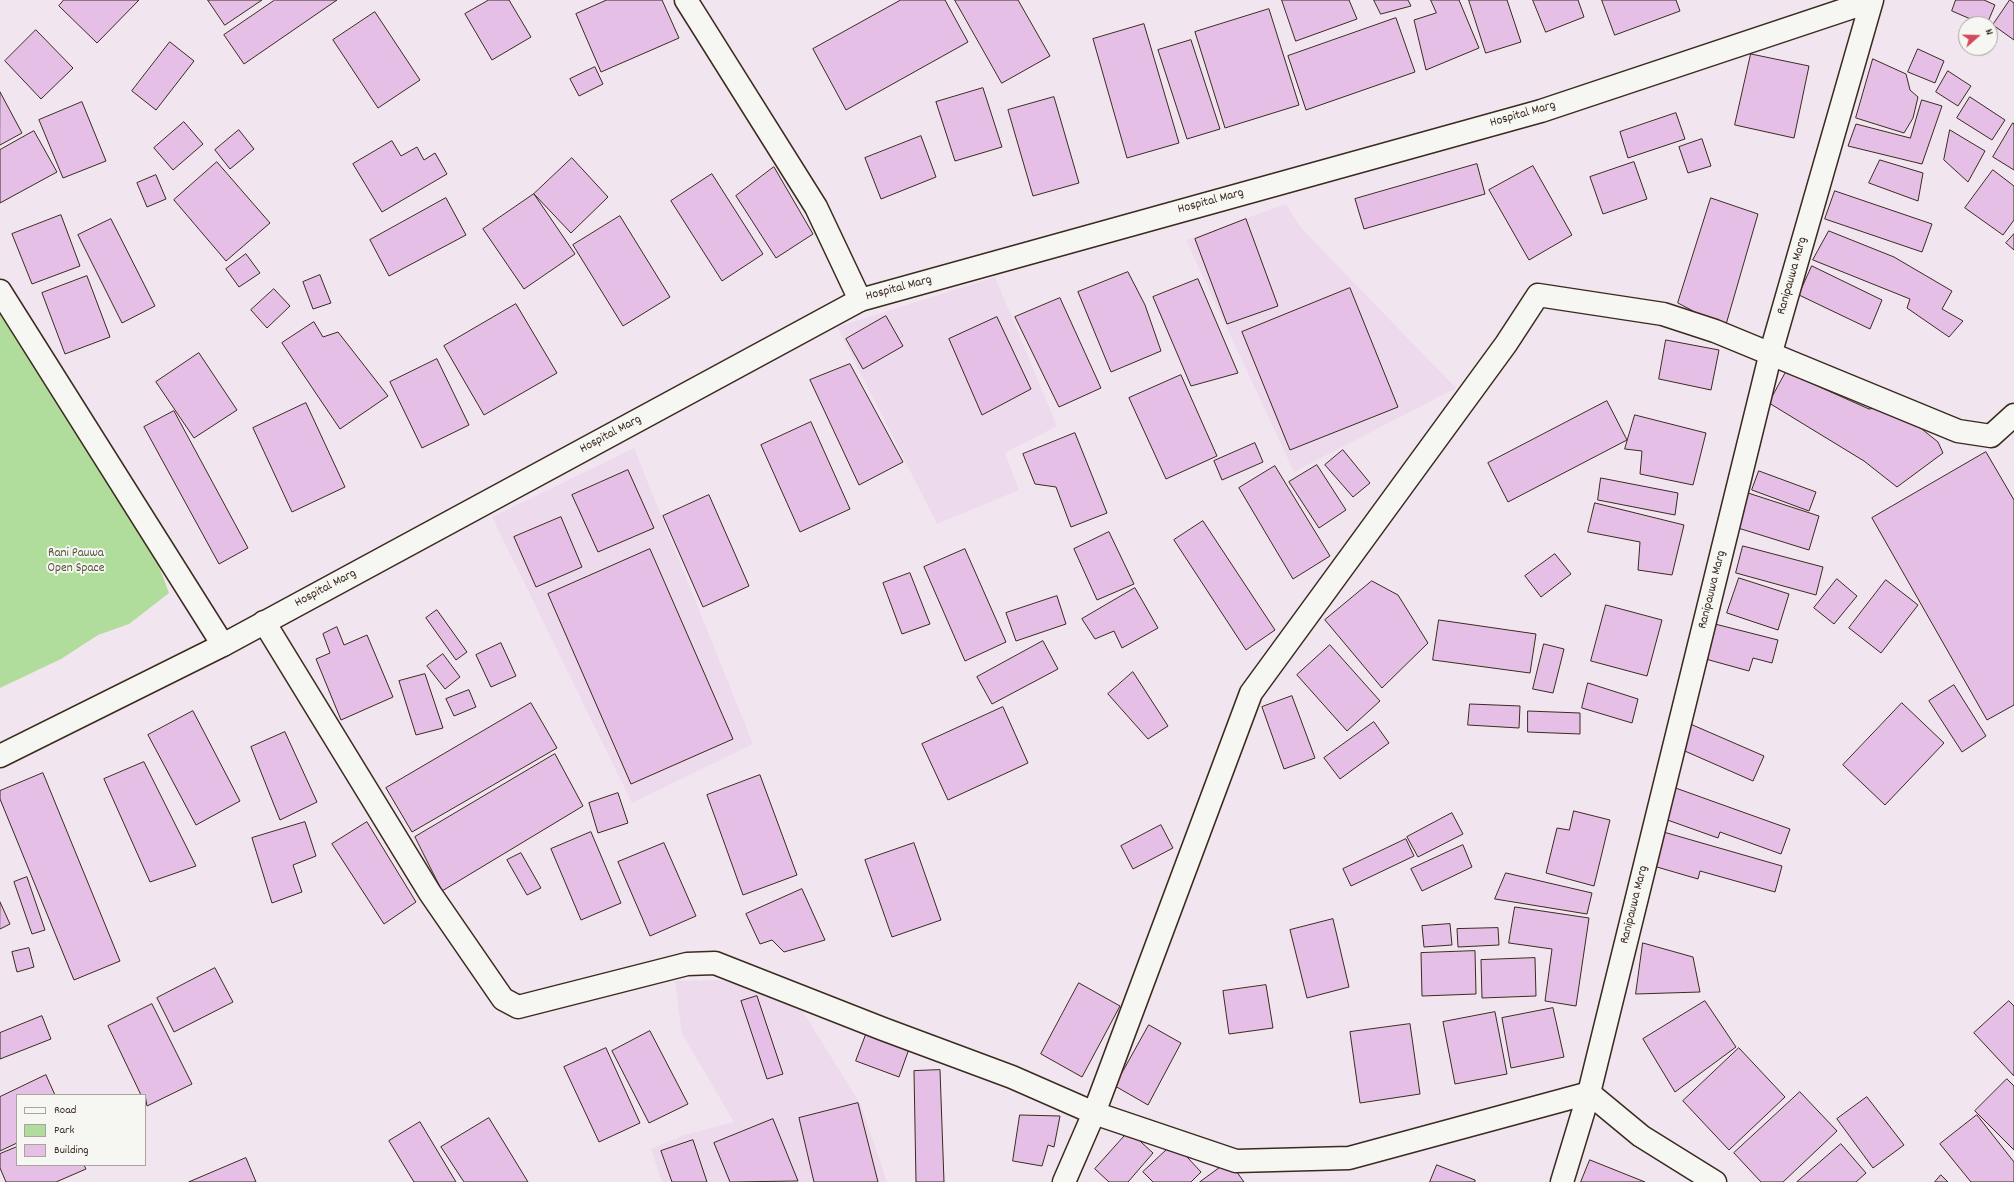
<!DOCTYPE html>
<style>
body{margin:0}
#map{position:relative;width:2014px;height:1182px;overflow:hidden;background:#f1e6ef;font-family:Dekko,sans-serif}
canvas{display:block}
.legend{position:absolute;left:16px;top:1094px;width:130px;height:72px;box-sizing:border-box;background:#f6f6f2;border:1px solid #aba49d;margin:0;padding:5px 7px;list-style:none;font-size:12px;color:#3b2a1e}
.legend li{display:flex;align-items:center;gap:8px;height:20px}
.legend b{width:20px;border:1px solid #aba49d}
.north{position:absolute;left:1958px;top:16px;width:40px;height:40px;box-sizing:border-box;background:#f6f6f2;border:1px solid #aba49d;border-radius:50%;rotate:70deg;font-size:11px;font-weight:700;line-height:16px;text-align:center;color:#3b2a1e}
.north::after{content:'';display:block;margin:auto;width:14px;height:18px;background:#d1495b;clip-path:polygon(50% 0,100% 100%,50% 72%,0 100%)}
</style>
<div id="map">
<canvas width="2014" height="1182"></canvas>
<ul class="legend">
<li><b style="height:5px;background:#f6f6f2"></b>Road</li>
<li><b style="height:11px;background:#b0dd9b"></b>Park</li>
<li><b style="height:11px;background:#e6bfe7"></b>Building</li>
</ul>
<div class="north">N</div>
</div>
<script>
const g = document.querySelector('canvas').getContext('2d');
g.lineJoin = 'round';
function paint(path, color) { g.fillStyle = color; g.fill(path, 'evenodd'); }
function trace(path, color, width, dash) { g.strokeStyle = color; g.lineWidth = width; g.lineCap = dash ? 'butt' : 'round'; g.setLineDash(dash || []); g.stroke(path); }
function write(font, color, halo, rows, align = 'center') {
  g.font = font + ' Dekko,sans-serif'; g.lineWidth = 4; g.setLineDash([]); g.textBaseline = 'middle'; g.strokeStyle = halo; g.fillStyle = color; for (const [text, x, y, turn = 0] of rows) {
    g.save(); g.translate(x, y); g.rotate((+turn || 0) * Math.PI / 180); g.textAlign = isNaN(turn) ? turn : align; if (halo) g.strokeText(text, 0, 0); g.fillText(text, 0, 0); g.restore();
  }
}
paint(new Path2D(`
 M 1286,204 L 1301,228 L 1456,388 L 1294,472 L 1186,240 Z
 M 995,277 L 1057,426 L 1005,453 L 1019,490 L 937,524 L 837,327 Z
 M 634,448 L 753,744 L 632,803 L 492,517 Z
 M 721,980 L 765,993 L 800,1007 L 861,1105 L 887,1182 L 662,1182 L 651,1149 L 684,1135 L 734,1122 L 682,1034 L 675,981 Z`), '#eedaed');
paint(new Path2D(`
 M 0,291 L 145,529 L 169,593 L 129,624 L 98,635 L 61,659 L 0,688 Z`), '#b0dd9b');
const building = new Path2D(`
 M 64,0 L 139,0 L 97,43 L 59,6 Z
 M 208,0 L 262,0 L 225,25 Z
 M 275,0 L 337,0 L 244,64 L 224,35 Z
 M 489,0 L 509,0 L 531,37 L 492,60 L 465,14 Z
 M 607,0 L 662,0 L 679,38 L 601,72 L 576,14 Z
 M 901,0 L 945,0 L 968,42 L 846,110 L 813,49 Z
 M 955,0 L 1018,0 L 1050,56 L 1002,83 Z
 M 1282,0 L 1349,0 L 1357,19 L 1296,41 Z
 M 1374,0 L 1408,0 L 1411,6 L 1381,14 Z
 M 1431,0 L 1459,0 L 1479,48 L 1426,70 L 1414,20 L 1436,13 Z
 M 1469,0 L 1507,0 L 1521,42 L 1486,53 Z
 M 1533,0 L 1578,0 L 1584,17 L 1546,32 Z
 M 1602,0 L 1676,0 L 1680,11 L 1615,35 Z
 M 1956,0 L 1984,0 L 1995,5 L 1987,24 L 1982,24 L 1952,11 Z
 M 2010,0 L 2014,3 L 2014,40 L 1993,25 Z
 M 1269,9 L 1299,105 L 1225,128 L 1195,32 Z
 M 375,12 L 420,80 L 378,108 L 333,40 Z
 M 1396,18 L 1415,72 L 1306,110 L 1288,56 Z
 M 1144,24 L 1179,143 L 1127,158 L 1093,39 Z
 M 36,30 L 73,68 L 41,99 L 5,61 Z
 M 1191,40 L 1220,129 L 1187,139 L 1158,50 Z
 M 170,42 L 194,61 L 156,110 L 132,91 Z
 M 1918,49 L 1944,61 L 1935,83 L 1908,72 Z
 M 1751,54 L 1809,66 L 1794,138 L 1735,125 Z
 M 1873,59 L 1906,74 L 1910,90 L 1918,97 L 1913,118 L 1904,133 L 1856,118 Z
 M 595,67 L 603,84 L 579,96 L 570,79 Z
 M 1948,71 L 1971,86 L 1958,106 L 1936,92 Z
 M 983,88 L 1002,147 L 955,161 L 936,102 Z
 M 0,92 L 22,133 L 0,145 Z
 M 1054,97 L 1079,183 L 1033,196 L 1008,110 Z
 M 1970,97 L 2005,120 L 1992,140 L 1957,118 Z
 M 1922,100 L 1942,106 L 1922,164 L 1848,146 L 1856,124 L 1910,138 Z
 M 82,102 L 106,161 L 63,178 L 39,120 Z
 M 1676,113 L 1685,139 L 1628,158 L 1620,132 Z
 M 184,122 L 203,144 L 173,170 L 154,148 Z
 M 2013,123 L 2014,124 L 2014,170 L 1993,157 Z
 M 239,130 L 254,149 L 230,169 L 215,150 Z
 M 1950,130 L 1985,151 L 1968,182 L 1944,160 Z
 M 34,131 L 57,172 L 0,203 L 0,150 Z
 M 921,136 L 936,177 L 881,199 L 865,158 Z
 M 1702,139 L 1711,166 L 1688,173 L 1679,147 Z
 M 392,141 L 401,156 L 417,147 L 424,160 L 435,153 L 447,174 L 382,212 L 353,164 Z
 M 572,158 L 608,197 L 571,233 L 534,194 Z
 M 1880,160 L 1923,173 L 1918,201 L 1869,183 Z
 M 217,162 L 270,223 L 226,261 L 174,200 Z
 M 1634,162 L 1647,199 L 1603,214 L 1590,177 Z
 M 1477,164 L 1485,194 L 1364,229 L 1355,199 Z
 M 1533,166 L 1572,235 L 1529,260 L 1489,190 Z
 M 774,167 L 813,234 L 776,258 L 736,196 Z
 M 1993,170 L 2014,186 L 2014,220 L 2003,235 L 1965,208 Z
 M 712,174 L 763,254 L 722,281 L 671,201 Z
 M 156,175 L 166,199 L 147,207 L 137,183 Z
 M 1835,191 L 1932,224 L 1922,252 L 1825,219 Z
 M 534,194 L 575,254 L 524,289 L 483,229 Z
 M 446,198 L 466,235 L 389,276 L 370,240 Z
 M 1711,198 L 1758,214 L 1725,328 L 1678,303 Z
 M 61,215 L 80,266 L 32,284 L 12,234 Z
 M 620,216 L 670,297 L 623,326 L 573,245 Z
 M 111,219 L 155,306 L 122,323 L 78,235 Z
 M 1246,219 L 1278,306 L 1227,324 L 1195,239 Z
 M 1829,231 L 1894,257 L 1952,291 L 1942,309 L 1963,321 L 1949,337 L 1907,308 L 1910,299 L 1813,260 Z
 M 2014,234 L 2014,250 L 2006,243 Z
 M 246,254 L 260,273 L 239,287 L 226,269 Z
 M 1812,266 L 1882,300 L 1870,329 L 1799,295 Z
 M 1128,272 L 1145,305 L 1161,351 L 1111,372 L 1078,292 Z
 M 320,275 L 331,303 L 313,309 L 303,282 Z
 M 87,276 L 110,337 L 65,354 L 42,293 Z
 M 1198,279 L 1238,373 L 1191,386 L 1153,297 Z
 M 1350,288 L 1398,407 L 1290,450 L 1242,332 Z
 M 274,289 L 290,306 L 267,328 L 251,310 Z
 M 1060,298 L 1101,388 L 1059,407 L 1015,317 Z
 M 516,304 L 557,373 L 484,415 L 444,346 Z
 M 886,316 L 903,346 L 863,369 L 846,339 Z
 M 997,317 L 1031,389 L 982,415 L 949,339 Z
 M 314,322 L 323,337 L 338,332 L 388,396 L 340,429 L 282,343 Z
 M 1666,340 L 1719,350 L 1711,390 L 1659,379 Z
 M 199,353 L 237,410 L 194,438 L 156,382 Z
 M 437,359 L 469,425 L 422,448 L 390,382 Z
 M 850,364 L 903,462 L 859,485 L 810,380 Z
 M 1786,372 L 1869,409 L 1892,405 L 1938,442 L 1943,453 L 1897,487 L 1864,461 L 1769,403 Z
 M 1181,375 L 1217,456 L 1166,479 L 1129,398 Z
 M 1607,401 L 1627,440 L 1508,502 L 1488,463 Z
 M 306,403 L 345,487 L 292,512 L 253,428 Z
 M 174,411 L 248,548 L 219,564 L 144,427 Z
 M 1635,415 L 1706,433 L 1693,485 L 1640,474 L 1642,451 L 1625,449 Z
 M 811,422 L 850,509 L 800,532 L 761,445 Z
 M 1075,433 L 1107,513 L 1071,527 L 1056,487 L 1035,484 L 1023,454 Z
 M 1255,443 L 1263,462 L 1222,480 L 1214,461 Z
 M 1343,450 L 1370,483 L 1353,497 L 1325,465 Z
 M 1986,452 L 2014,500 L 2014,705 L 1987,720 L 1872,518 Z
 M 1317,465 L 1346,510 L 1319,528 L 1289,482 Z
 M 1275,466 L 1330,556 L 1293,579 L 1239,488 Z
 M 628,470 L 654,528 L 598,552 L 572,495 Z
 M 1759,471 L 1816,492 L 1809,511 L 1752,490 Z
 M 1601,478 L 1678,493 L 1675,515 L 1598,500 Z
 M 1748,493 L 1819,516 L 1809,550 L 1738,528 Z
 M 709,495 L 749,586 L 703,607 L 663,516 Z
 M 1595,503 L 1684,525 L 1672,575 L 1638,570 L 1640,542 L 1588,532 Z
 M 561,517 L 582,567 L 536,587 L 514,537 Z
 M 1203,521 L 1275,630 L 1246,650 L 1174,540 Z
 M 1109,532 L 1134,584 L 1097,600 L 1074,549 Z
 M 1743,546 L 1823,567 L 1816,595 L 1736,573 Z
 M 650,549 L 733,739 L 631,784 L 548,594 Z
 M 965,549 L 1006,642 L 965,661 L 924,567 Z
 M 1555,554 L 1571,574 L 1541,597 L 1525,576 Z
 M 910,573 L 930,624 L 902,634 L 883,583 Z
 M 1739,578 L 1789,594 L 1778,630 L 1727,613 Z
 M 1837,579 L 1857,596 L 1834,624 L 1814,608 Z
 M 1886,580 L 1918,605 L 1881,653 L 1849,628 Z
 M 1372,581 L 1398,595 L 1428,643 L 1382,688 L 1325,620 Z
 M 1135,588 L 1158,628 L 1122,648 L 1114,631 L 1095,639 L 1082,619 Z
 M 1057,596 L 1066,624 L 1016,641 L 1006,613 Z
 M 1606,605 L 1662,620 L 1647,676 L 1591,661 Z
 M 437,610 L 467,652 L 456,660 L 426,618 Z
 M 1439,620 L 1536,634 L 1530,673 L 1433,660 Z
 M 1711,623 L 1778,640 L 1772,663 L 1753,658 L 1749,671 L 1702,658 Z
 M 337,627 L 344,645 L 367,635 L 393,697 L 341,720 L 316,659 L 330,653 L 323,634 Z
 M 1043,641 L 1058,669 L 992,704 L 977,677 Z
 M 501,643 L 516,676 L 491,687 L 476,655 Z
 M 1544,644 L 1564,649 L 1553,693 L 1533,689 Z
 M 1330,645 L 1380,701 L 1347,731 L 1297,675 Z
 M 443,654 L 460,677 L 445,689 L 427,666 Z
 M 1133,672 L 1168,726 L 1148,739 L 1108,694 Z
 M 425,674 L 443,728 L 416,735 L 399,681 Z
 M 1588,683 L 1638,699 L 1632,723 L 1582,708 Z
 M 1954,685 L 1986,736 L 1962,752 L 1929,701 Z
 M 469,690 L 476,707 L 454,716 L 446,699 Z
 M 1292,696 L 1315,758 L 1284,769 L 1262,707 Z
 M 531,703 L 557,748 L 412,832 L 386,788 Z
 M 1902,703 L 1944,743 L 1885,805 L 1843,765 Z
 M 1470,704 L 1520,706 L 1519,728 L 1468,725 Z
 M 1003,707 L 1028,763 L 948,800 L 922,744 Z
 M 193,711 L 240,801 L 196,825 L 148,735 Z
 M 1528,711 L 1580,713 L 1580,734 L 1528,732 Z
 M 1374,722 L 1389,743 L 1340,779 L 1324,758 Z
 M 1688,723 L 1764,756 L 1753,781 L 1678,748 Z
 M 285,732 L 317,802 L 280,820 L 251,747 Z
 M 555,754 L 583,806 L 442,891 L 415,837 Z
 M 144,762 L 196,866 L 150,882 L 104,779 Z
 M 43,773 L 120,961 L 74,980 L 0,799 L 0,791 Z
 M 760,775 L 797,875 L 743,895 L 707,795 Z
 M 1670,786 L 1790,829 L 1781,854 L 1720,832 L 1718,838 L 1659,817 Z
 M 618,793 L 628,823 L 598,833 L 589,803 Z
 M 1574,811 L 1610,820 L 1594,886 L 1546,873 L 1557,828 L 1569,830 Z
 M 1452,813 L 1463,834 L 1418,857 L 1407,837 Z
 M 305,822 L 316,856 L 293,865 L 302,892 L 272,903 L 252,838 Z
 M 367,822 L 416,902 L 384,924 L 332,844 Z
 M 1161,825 L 1173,848 L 1133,869 L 1121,846 Z
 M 1660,831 L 1782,866 L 1775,892 L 1700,871 L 1698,879 L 1650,865 Z
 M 591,832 L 621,903 L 581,920 L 551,849 Z
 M 1406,839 L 1414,856 L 1351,886 L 1343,869 Z
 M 664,843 L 696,916 L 650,936 L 618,862 Z
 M 914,843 L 941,920 L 892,937 L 865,860 Z
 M 1463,845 L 1472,867 L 1422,891 L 1411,869 Z
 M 521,853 L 541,888 L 527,895 L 507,860 Z
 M 1506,873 L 1592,893 L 1587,914 L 1495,899 Z
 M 27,877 L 45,930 L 32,934 L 14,882 Z
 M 802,889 L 825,940 L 784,952 L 772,940 L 760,944 L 746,914 Z
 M 0,902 L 10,924 L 0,929 Z
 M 1515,907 L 1589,918 L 1576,1006 L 1545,1001 L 1552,949 L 1509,943 Z
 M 1333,919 L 1349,987 L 1307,998 L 1290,930 Z
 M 1450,924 L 1452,945 L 1424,947 L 1422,926 Z
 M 1498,928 L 1499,945 L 1458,947 L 1457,929 Z
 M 1643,943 L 1693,957 L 1700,992 L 1636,994 Z
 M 29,948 L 34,967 L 17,972 L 12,952 Z
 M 1475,951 L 1476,994 L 1422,996 L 1421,953 Z
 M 1535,958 L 1536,996 L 1482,998 L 1481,960 Z
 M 215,968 L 233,1002 L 174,1032 L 157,998 Z
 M 1079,983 L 1120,1006 L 1082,1077 L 1041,1054 Z
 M 1266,985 L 1273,1028 L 1229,1034 L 1223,991 Z
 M 757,996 L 783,1074 L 767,1079 L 741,1001 Z
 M 1705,1001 L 1736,1047 L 1675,1092 L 1643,1039 Z
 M 2009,1001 L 2014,1006 L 2014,1076 L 1974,1033 Z
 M 152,1004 L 192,1084 L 147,1106 L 145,1095 L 141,1095 L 108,1026 Z
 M 1553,1008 L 1564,1057 L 1511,1068 L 1502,1018 Z
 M 1495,1012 L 1507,1074 L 1455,1084 L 1443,1022 Z
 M 42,1016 L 51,1039 L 0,1059 L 0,1033 Z
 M 1410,1024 L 1420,1094 L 1360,1103 L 1350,1032 Z
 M 1149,1025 L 1181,1043 L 1148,1105 L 1115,1086 Z
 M 650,1031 L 688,1104 L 649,1123 L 612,1051 Z
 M 867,1032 L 909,1049 L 899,1077 L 856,1061 Z
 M 606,1048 L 640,1123 L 599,1142 L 564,1067 Z
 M 1739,1048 L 1785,1097 L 1729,1150 L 1683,1101 Z
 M 940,1070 L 944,1182 L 916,1182 L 914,1071 Z
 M 46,1075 L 55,1095 L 17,1095 L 17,1143 L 0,1151 L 0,1097 Z
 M 2007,1079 L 2014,1086 L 2014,1150 L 1975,1111 Z
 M 1800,1092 L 1837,1131 L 1783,1182 L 1761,1182 L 1734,1153 Z
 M 1867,1097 L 1904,1145 L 1873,1168 L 1837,1119 Z
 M 858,1103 L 878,1182 L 814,1182 L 799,1118 Z
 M 1020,1115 L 1060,1116 L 1054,1147 L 1048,1145 L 1042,1166 L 1013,1161 Z
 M 1977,1115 L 2014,1162 L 2014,1182 L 1971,1182 L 1940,1144 Z
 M 489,1118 L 528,1182 L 464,1182 L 441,1147 Z
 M 773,1119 L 798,1181 L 730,1182 L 714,1143 Z
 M 420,1122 L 456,1182 L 414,1182 L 389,1141 Z
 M 1129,1131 L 1153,1153 L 1128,1182 L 1109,1182 L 1095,1169 Z
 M 693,1140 L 707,1182 L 672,1182 L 661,1151 Z
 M 1174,1143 L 1201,1172 L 1191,1182 L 1153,1182 L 1143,1172 Z
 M 1841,1144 L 1866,1173 L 1856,1182 L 1797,1182 Z
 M 17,1147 L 17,1165 L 84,1165 L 86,1169 L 56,1182 L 6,1182 L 0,1168 L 0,1154 Z
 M 246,1158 L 256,1182 L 189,1182 Z
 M 1590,1160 L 1645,1182 L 1581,1182 Z
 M 1229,1161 L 1244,1182 L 1200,1182 Z
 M 1437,1165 L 1475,1180 L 1475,1182 L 1430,1182 Z
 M 1941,1175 L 1948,1182 L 1935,1182 Z`);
paint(building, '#e6bfe7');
trace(building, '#3b2a1e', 1);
const minor = new Path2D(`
 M 686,0 L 816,207 L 860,300
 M 0,291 L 223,645
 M 264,622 L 430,893 L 503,999 L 518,1007 L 687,964 L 715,963 L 883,1029 L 1012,1077 L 1094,1113 L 1236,1161 L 1349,1158 L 1589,1093 L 1641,1136 L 1715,1182
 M 1064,1182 L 1094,1113 L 1251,693 L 1506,344 L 1538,295 L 1663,314 L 1715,331 L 1958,431 L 1991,436 L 2014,415`);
const major = new Path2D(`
 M 0,756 L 223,645 L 860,300 L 1541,111 L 1871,1
 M 1562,1182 L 1589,1093 L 1771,352 L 1872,0`);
trace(minor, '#3b2a1e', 25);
trace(major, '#3b2a1e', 25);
trace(minor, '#f6f6f2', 22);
trace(major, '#f6f6f2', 22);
write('13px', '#3b2a1e', '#f6f6f2', [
 ["Hospital Marg",1523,115,-16],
 ["Hospital Marg",1211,202,-15],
 ["Ranipauwa Marg",1793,276,-74],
 ["Hospital Marg",899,289,-15],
 ["Hospital Marg",611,435,-28],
 ["Hospital Marg",326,589,-28],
 ["Ranipauwa Marg",1713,590,-76],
 ["Ranipauwa Marg",1635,905,-76]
]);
write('13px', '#58573d', '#f6f6f2', [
 ["Rani Pauwa",76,554],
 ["Open Space",76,569]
]);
</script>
